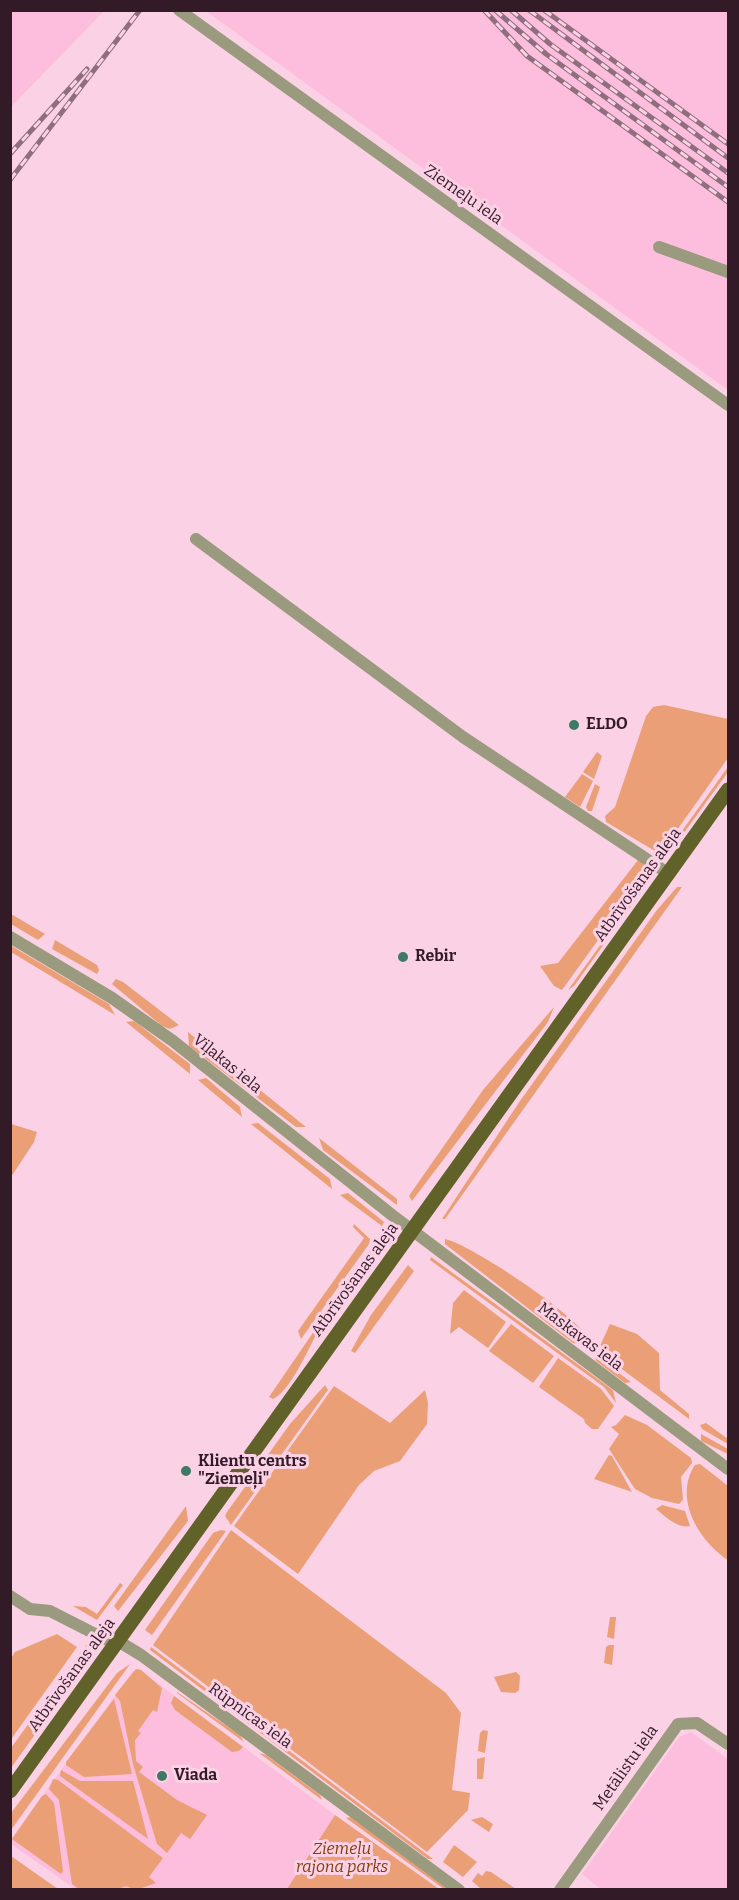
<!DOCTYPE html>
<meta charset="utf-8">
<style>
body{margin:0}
#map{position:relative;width:739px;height:1900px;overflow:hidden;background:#fbd1e5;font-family:Bitter,serif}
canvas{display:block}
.frame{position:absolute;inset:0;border:12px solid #331a27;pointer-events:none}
</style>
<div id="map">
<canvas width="739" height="1900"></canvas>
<div class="frame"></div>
</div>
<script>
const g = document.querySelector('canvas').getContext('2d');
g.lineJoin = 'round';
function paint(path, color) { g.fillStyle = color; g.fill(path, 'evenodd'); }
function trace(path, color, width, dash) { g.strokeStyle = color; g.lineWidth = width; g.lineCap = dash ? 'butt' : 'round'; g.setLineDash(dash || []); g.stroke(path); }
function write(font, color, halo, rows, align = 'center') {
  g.font = font + ' Bitter,serif'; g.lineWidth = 6; g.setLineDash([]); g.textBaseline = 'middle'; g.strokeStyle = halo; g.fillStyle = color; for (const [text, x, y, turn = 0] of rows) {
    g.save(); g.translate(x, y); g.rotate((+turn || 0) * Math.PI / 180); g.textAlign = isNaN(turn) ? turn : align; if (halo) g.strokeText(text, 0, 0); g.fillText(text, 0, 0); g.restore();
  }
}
paint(new Path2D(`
 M 11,10 L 104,11 L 11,107 L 10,11 Z
 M 206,11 L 728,11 L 728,390 Z
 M 133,1671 L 141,1671 L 335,1815 L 287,1889 L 75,1889 L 11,1844 L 11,1839 Z
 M 691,1732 L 728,1759 L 728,1889 L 601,1889 L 582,1874 L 679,1737 Z`), '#fcbedc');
paint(new Path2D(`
 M 664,705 L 728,719 L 728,758 L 670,840 L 655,851 L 606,822 L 605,816 L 615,807 L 646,716 L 653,707 Z
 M 597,752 L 602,756 L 594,779 L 583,772 Z
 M 728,767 L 728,772 L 673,848 L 668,853 L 658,856 L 674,842 Z
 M 582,774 L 593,781 L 580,807 L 565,797 Z
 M 595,784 L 600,787 L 592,811 L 588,811 L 586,807 Z
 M 638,860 L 646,864 L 640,882 L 562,990 L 554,986 L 540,966 L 558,963 Z
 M 650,868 L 650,880 L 574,986 L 568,990 L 645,883 Z
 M 677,887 L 682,887 L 445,1219 L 442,1219 L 520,1101 L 657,910 Z
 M 11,914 L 45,934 L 38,940 L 11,924 Z
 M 55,940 L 97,965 L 99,970 L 97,974 L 52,949 Z
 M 10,945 L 109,1004 L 115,1015 L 11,952 Z
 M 116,979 L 123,982 L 179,1025 L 170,1029 L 162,1026 L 112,984 Z
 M 554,1007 L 548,1022 L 412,1201 L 409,1196 L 413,1190 L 483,1090 Z
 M 134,1021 L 190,1064 L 190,1074 L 126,1022 Z
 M 188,1032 L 306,1127 L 296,1127 L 189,1046 Z
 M 206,1078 L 240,1107 L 242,1117 L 198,1080 Z
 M 258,1123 L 330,1179 L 332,1189 L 251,1124 Z
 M 11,1124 L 37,1132 L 34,1142 L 11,1177 Z
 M 319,1138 L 397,1199 L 397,1205 L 323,1150 Z
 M 348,1193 L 384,1222 L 382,1226 L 340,1195 Z
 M 354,1224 L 370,1239 L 369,1244 L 301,1339 L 298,1331 L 364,1238 L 353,1227 Z
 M 445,1239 C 470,1244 580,1317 589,1340 L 581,1344 L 573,1343 L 445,1244 Z
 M 378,1243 L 382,1246 L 380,1250 L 348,1284 L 374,1244 Z
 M 431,1257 L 613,1390 L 616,1403 L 604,1387 L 430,1260 Z
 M 408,1265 L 414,1271 L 355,1353 L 351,1351 L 371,1315 Z
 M 464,1290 L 506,1322 L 488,1348 L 459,1327 L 450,1334 L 453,1303 Z
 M 323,1318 L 325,1318 C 313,1337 293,1390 273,1399 L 269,1397 Z
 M 511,1324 L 554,1356 L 533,1383 L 489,1351 Z
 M 610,1324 L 637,1334 L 659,1353 L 660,1390 L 689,1414 L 689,1419 L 611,1361 L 600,1346 Z
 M 594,1349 L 607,1364 L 631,1382 L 625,1383 L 596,1361 Z
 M 558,1358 L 601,1389 L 614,1406 L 598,1429 L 592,1429 L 585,1423 L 584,1419 L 539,1387 Z
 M 325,1385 L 328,1390 L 320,1401 L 231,1525 L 225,1516 L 227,1512 L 290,1424 Z
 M 334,1386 L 390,1423 L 425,1390 L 428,1403 L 427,1424 L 400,1461 L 374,1471 L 359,1485 L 298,1574 L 234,1526 Z
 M 625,1415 L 647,1425 L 691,1458 L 692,1463 L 681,1477 L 683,1500 L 679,1504 L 652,1498 L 635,1489 L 609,1449 L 619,1434 L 611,1427 L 616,1425 Z
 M 706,1423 L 728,1439 L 728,1444 L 702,1429 L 700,1425 Z
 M 701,1434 L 728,1449 L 728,1454 L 701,1441 Z
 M 609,1455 L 612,1456 L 632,1492 L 594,1479 Z
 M 700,1464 L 728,1486 L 728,1560 C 699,1541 673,1498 695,1465 Z
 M 662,1505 L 685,1511 L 690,1526 C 678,1529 666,1517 656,1509 Z
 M 186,1506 L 188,1521 L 118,1611 L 114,1606 Z
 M 221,1530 L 226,1531 L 152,1635 L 145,1630 L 213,1533 Z
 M 231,1530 L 446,1693 L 461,1713 L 452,1790 L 470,1793 L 468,1810 L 427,1852 L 153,1645 Z
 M 120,1583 L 123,1585 L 97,1620 L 73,1606 L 86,1607 L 97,1614 Z
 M 610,1617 L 616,1617 L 614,1639 L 607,1637 Z
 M 57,1634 L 77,1647 L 12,1738 L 11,1658 L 15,1652 Z
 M 88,1643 L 91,1656 L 11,1768 L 11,1748 L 40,1708 L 44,1710 L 49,1702 L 46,1699 Z
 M 609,1645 L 614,1645 L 612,1665 L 604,1663 L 606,1647 Z
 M 151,1647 L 433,1859 L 428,1859 L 150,1650 Z
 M 130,1664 L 11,1830 L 11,1813 L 117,1673 Z
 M 136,1669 L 141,1670 L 162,1688 L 157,1712 L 153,1710 L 138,1731 L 141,1733 L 135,1740 L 136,1761 L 143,1767 L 139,1772 L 177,1800 L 207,1815 L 190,1839 L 181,1833 L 167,1853 L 157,1844 L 133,1764 L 120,1701 L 115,1695 Z
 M 516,1672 L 520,1676 L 519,1690 L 515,1693 L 501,1692 L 494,1677 Z
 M 177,1692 L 240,1735 L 244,1742 L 177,1693 Z
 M 174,1696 L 243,1747 L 239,1751 L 232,1752 L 175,1710 L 171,1703 Z
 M 114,1699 L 132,1774 L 84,1777 L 66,1765 L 66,1762 Z
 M 483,1730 L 488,1731 L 485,1753 L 478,1751 L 480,1733 Z
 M 259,1753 L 266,1755 L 320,1795 L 322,1800 Z
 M 485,1757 L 483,1779 L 477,1779 L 477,1759 Z
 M 61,1770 L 80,1781 L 133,1781 L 148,1839 L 60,1776 Z
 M 53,1779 L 58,1780 L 163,1858 L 149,1877 L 156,1883 L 136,1890 L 126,1886 L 118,1889 L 79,1889 L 72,1884 L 59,1800 L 49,1789 Z
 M 46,1794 L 54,1803 L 63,1871 L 61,1874 L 12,1839 L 42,1796 Z
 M 335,1815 L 439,1889 L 287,1889 Z
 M 351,1817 L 449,1889 L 444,1889 L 346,1818 Z
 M 482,1817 L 493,1824 L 489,1832 L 471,1820 Z
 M 454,1845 L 477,1862 L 463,1877 L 443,1862 Z
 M 10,1856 L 11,1856 L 58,1889 L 11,1889 Z
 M 486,1871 L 491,1872 L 516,1889 L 481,1889 L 472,1881 L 478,1873 L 482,1876 Z`), '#ea9f77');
trace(new Path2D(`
 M 179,10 L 728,405
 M 659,247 L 728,272
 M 196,539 L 463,737 L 669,874
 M 10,937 L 112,998 L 173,1041 L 392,1215 L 728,1469
 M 10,1596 L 30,1609 L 50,1611 L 105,1639 L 118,1641 L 141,1655 L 459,1890
 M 560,1890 L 678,1724 L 697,1723 L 728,1744`), '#9a9a7e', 12);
trace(new Path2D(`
 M 10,1791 L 728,790`), '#61612a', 15);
const rail = new Path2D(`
 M 484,10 L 527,56 L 728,202
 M 495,10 L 546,54 L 728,187
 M 511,10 L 550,44 L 728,173
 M 529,10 L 728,158
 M 544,10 L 728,144
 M 10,154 L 87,69
 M 10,180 L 140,10`);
trace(rail, '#8f6e7e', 5);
trace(rail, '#fbd1e5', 3, [9]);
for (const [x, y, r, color] of [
 [574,725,6,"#3d7964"],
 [403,957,6,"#3d7964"],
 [186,1471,6,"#3d7964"],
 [162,1776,6,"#3d7964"]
]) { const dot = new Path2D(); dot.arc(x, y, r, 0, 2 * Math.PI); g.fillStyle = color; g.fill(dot); trace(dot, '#fbd1e5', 2); }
write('16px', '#331a27', '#fbd1e5', [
 ["Ziemeļu iela",463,195,35],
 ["Atbrīvošanas aleja",638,885,-54],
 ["Viļakas iela",227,1064,39],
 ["Atbrīvošanas aleja",355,1280,-54],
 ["Maskavas iela",580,1337,37],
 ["Atbrīvošanas aleja",72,1675,-54],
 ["Rūpnīcas iela",250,1716,36],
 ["Metālistu iela",626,1768,-55]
]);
write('bold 16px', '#331a27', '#fbd1e5', [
 ["ELDO",586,725],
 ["Rebir",415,957],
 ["Klientu centrs",198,1462],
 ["\"Ziemeļi\"",198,1480],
 ["Viada",174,1776]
], 'left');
write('italic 16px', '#863c06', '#fbd1e5', [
 ["Ziemeļu",342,1850],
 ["rajona parks",342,1868]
]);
</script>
